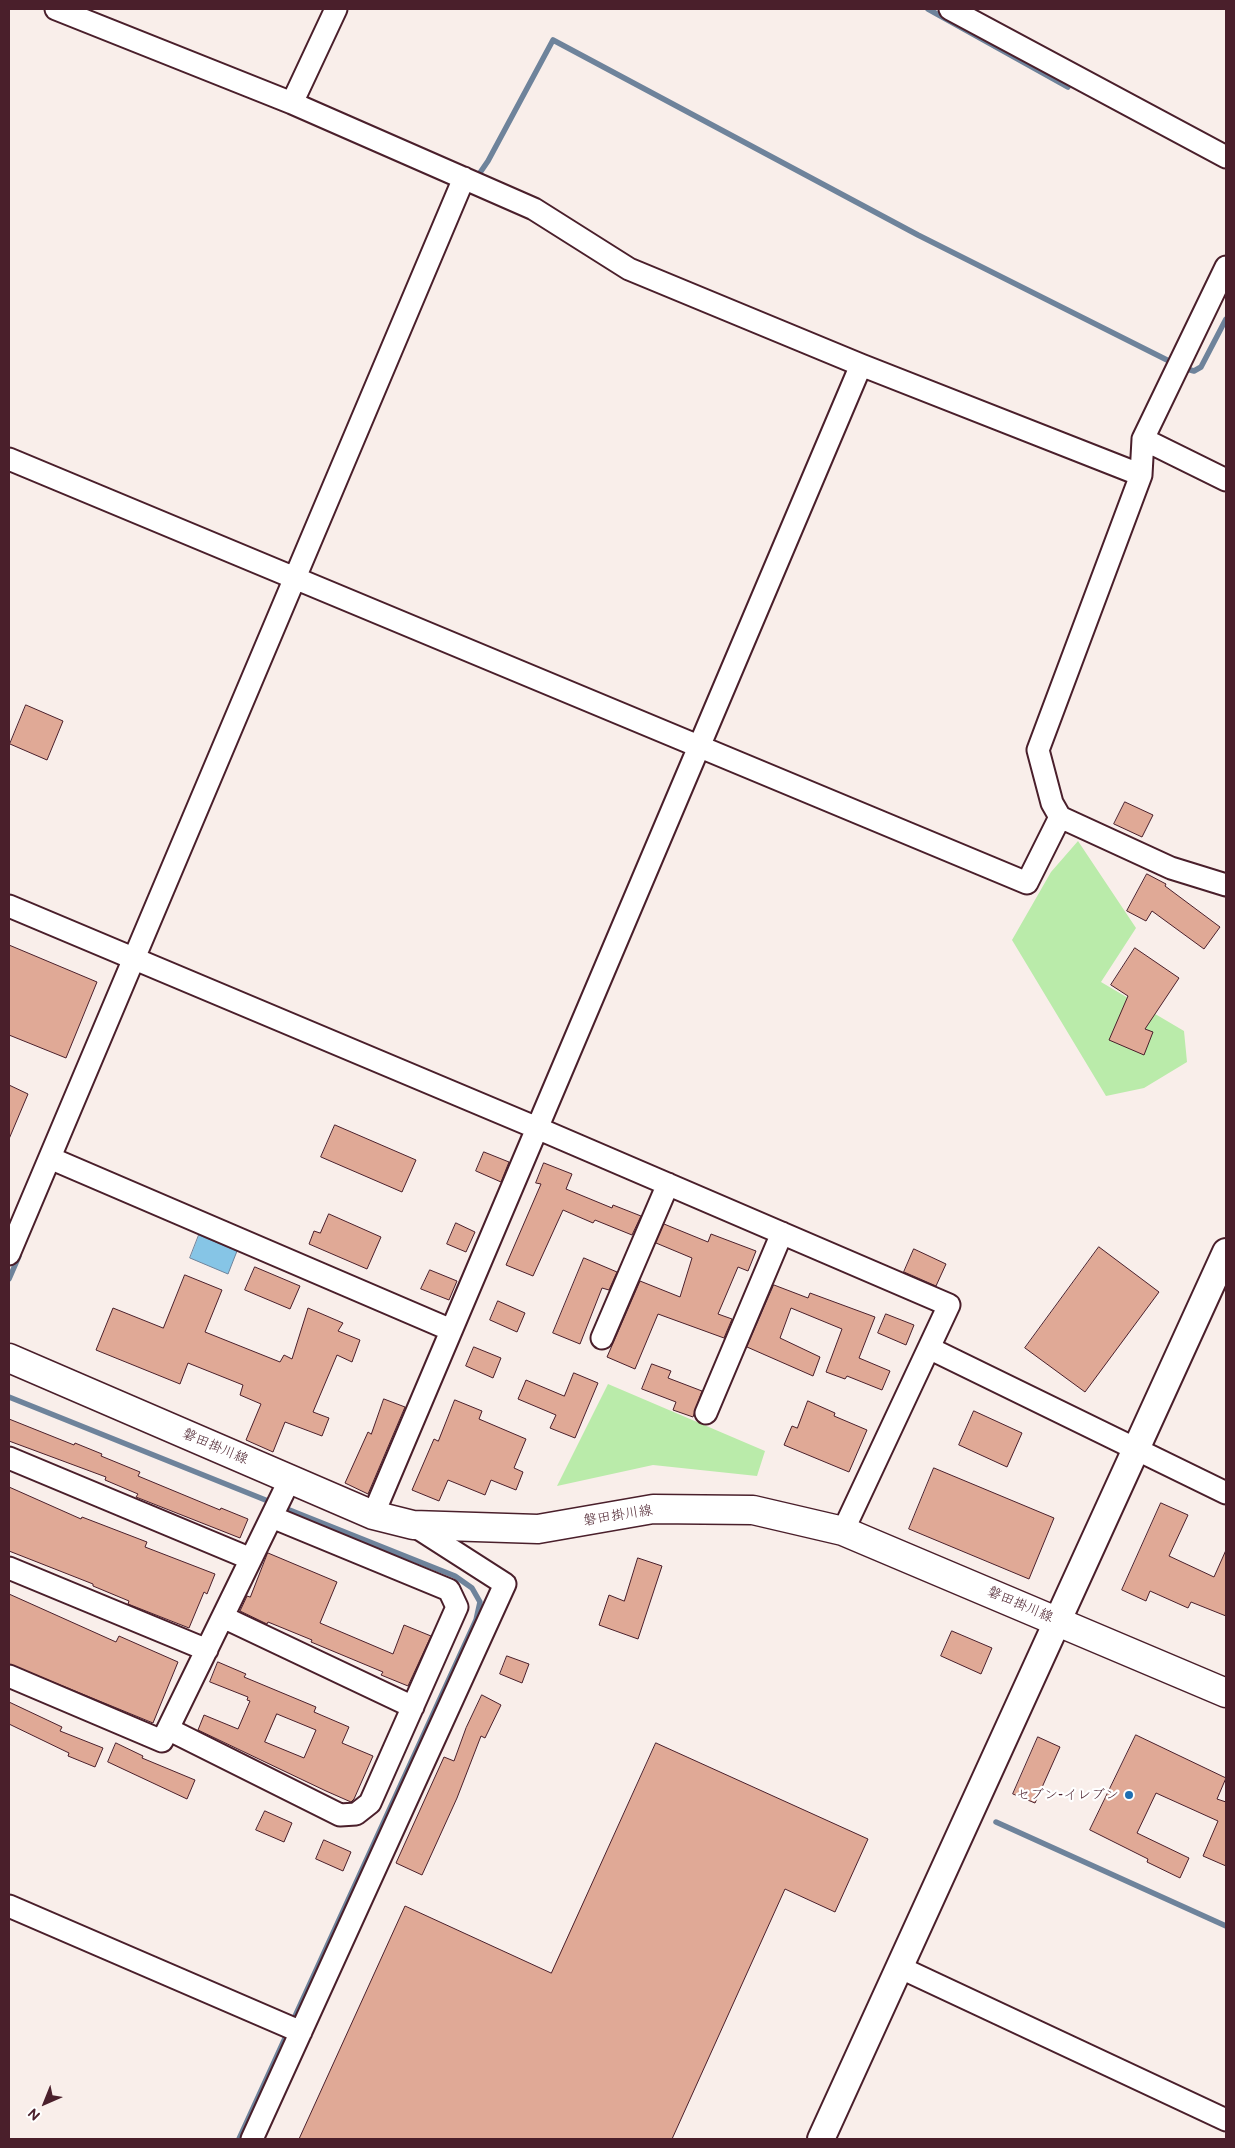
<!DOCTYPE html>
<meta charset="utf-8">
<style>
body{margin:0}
#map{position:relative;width:1235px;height:2148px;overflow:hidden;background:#f9eeea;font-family:"Balsamiq Sans",sans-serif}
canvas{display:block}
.frame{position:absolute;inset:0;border:10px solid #4a1f2b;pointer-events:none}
.north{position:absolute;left:20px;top:2078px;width:50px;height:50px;-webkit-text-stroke:4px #fff;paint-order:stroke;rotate:224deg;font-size:14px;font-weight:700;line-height:20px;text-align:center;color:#4a1f2b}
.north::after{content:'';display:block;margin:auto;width:18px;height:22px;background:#4a1f2b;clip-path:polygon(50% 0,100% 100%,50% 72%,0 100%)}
</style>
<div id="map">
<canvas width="1235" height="2148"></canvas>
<div class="frame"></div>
<div class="north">N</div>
</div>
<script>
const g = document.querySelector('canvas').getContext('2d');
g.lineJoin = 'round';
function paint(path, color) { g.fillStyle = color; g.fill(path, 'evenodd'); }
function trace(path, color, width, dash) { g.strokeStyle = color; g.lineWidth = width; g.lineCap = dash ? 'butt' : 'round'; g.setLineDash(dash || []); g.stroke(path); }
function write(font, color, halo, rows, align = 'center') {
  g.font = font + ' "Balsamiq Sans","Klee One",sans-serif'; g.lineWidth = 4.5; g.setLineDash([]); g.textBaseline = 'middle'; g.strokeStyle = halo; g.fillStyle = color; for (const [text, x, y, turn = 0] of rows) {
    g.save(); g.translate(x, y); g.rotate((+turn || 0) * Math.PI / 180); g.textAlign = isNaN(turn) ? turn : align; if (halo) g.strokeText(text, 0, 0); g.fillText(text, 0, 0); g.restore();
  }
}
paint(new Path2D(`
 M 1078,841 L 1136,928 L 1101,982 L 1184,1031 L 1187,1062 L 1144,1088 L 1106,1096 L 1012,940 L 1051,872 Z
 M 608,1384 L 765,1451 L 757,1476 L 653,1465 L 557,1486 Z`), '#baebaa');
const water = new Path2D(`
 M 199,1235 L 237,1251 L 228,1274 L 190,1258 Z`);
paint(water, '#86c5e6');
trace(water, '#6e839b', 1);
trace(new Path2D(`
 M 928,9 L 1068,87
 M 475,180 L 488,161 L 553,40 L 918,235 L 1175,364
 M 1183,368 L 1194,371 L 1201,367 L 1226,319
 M 9,1279 L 19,1256
 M 9,1397 L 273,1503
 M 996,1822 L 1226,1926
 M 239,2139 L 476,1620 L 480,1602 L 472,1588 L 455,1576 L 282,1507`), '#6e839b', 5.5);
const building = new Path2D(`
 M 26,705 L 63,721 L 47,760 L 10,744 Z
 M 1125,802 L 1153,815 L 1142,837 L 1114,824 Z
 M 1147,874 L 1166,884 L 1165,886 L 1220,927 L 1204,949 L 1152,911 L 1146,921 L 1127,911 Z
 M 9,945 L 97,982 L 66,1058 L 9,1035 Z
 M 1135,948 L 1179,978 L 1145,1029 L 1153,1032 L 1144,1055 L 1109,1040 L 1128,996 L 1111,985 Z
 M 9,1085 L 28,1094 L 9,1139 Z
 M 335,1125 L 416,1160 L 402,1192 L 321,1157 Z
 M 484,1152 L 509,1162 L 501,1182 L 476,1171 Z
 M 544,1163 L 572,1174 L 566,1189 L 612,1208 L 613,1205 L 641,1216 L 632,1235 L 595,1220 L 593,1223 L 563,1210 L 533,1276 L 506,1265 L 541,1184 L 536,1183 Z
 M 329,1214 L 381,1237 L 367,1269 L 309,1244 L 314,1231 L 320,1233 Z
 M 456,1223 L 475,1232 L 466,1252 L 447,1244 Z
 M 664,1224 L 708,1242 L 711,1234 L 756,1251 L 748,1271 L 738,1267 L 718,1314 L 732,1319 L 724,1338 L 658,1314 L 635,1369 L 607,1357 L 640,1281 L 680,1297 L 692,1258 L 656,1243 Z
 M 1099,1247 L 1159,1292 L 1085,1392 L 1025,1348 Z
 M 914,1249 L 946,1264 L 936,1286 L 904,1272 Z
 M 584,1258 L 617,1272 L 609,1290 L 602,1288 L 580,1344 L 553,1333 Z
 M 255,1267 L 300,1286 L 290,1309 L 245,1290 Z
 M 430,1270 L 457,1281 L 449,1300 L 421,1289 Z
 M 185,1275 L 222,1290 L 205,1332 L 280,1362 L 284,1355 L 292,1359 L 308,1308 L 343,1323 L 338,1331 L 360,1340 L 352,1362 L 337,1355 L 313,1412 L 329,1418 L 322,1436 L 285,1422 L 273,1452 L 246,1440 L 261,1404 L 240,1395 L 243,1385 L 188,1363 L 180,1384 L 96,1350 L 113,1308 L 163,1328 Z
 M 774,1285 L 808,1298 L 810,1293 L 875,1317 L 859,1358 L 890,1371 L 882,1390 L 847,1376 L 845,1379 L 826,1372 L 842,1329 L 791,1308 L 780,1338 L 820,1357 L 813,1376 L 747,1347 Z
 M 498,1301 L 525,1313 L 517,1332 L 490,1320 Z
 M 886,1314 L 914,1325 L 906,1345 L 878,1333 Z
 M 474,1347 L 501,1358 L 493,1378 L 466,1366 Z
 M 652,1364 L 671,1371 L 668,1378 L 702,1391 L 693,1417 L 673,1410 L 676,1402 L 642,1389 Z
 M 574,1373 L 598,1383 L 575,1438 L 550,1428 L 556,1415 L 518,1399 L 526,1380 L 564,1396 Z
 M 384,1399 L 405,1407 L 368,1494 L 345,1483 L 368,1432 L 371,1434 Z
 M 455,1400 L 482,1411 L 479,1419 L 526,1439 L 514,1468 L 523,1472 L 516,1490 L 491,1480 L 485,1495 L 448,1480 L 439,1501 L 412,1490 L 434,1439 L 438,1441 Z
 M 808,1401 L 835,1413 L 834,1416 L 867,1430 L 849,1472 L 784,1445 L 792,1426 L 797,1428 Z
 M 974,1411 L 1022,1433 L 1007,1467 L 959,1445 Z
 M 9,1419 L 74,1445 L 75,1443 L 102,1454 L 101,1456 L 140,1472 L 138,1476 L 220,1510 L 221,1508 L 248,1519 L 240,1538 L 136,1497 L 138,1494 L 105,1480 L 106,1477 L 9,1441 Z
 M 934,1468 L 1054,1518 L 1029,1579 L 909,1529 Z
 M 9,1487 L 81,1519 L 82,1517 L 147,1542 L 145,1547 L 215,1574 L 207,1594 L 204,1592 L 189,1628 L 128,1604 L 129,1601 L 93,1586 L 93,1584 L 9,1551 Z
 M 1161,1503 L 1188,1515 L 1169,1556 L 1214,1577 L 1226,1550 L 1226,1616 L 1191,1602 L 1188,1608 L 1150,1591 L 1146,1601 L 1122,1590 Z
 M 268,1553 L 337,1582 L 320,1623 L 393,1654 L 404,1625 L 431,1636 L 408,1686 L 381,1675 L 383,1672 L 311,1642 L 312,1640 L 268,1622 L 267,1624 L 240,1611 L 247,1596 L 250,1597 Z
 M 638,1558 L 662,1566 L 638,1639 L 599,1625 L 609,1595 L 624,1601 Z
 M 9,1594 L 116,1642 L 119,1636 L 178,1662 L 153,1723 L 9,1664 Z
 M 952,1631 L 992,1648 L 981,1674 L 941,1656 Z
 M 507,1656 L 529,1664 L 522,1683 L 500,1674 Z
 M 218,1662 L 246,1674 L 244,1677 L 316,1707 L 314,1712 L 349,1727 L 342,1743 L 373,1756 L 354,1799 L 351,1802 L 326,1791 L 198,1730 L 204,1715 L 238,1729 L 250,1701 L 247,1700 L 248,1697 L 210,1682 ZM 277,1714 L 316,1730 L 304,1758 L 265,1742 Z
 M 482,1695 L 501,1705 L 485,1738 L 481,1736 L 457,1798 L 422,1875 L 396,1863 L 444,1757 L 454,1761 L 466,1728 Z
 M 9,1702 L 62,1727 L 60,1731 L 103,1748 L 95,1767 L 68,1756 L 69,1753 L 9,1724 Z
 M 1136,1735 L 1226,1778 L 1217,1799 L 1226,1802 L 1226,1866 L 1203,1856 L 1218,1821 L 1156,1793 L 1137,1833 L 1189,1858 L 1180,1878 L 1147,1862 L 1148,1859 L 1090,1830 Z
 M 1038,1737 L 1060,1747 L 1035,1803 L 1013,1794 Z
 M 116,1743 L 143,1756 L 142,1758 L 195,1780 L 187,1799 L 108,1762 Z
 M 656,1743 L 868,1839 L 835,1912 L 785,1889 L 672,2139 L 299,2139 L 405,1906 L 551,1973 Z
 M 265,1811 L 292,1823 L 284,1842 L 256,1830 Z
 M 324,1840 L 351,1852 L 343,1871 L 316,1859 Z`);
paint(building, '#e0a996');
trace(building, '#4a1f2b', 1);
const minor = new Path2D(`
 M 56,9 L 292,103 L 534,209 L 629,269 L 861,365 L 1141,475
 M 950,9 L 1226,157
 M 292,103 L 336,9
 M 1226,267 L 1143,439 L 1141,475 L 1038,750 L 1052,803 L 1060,817 L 1171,868 L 1226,885
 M 1143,439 L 1226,480
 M 9,459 L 1027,883 L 1060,817
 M 9,906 L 537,1128 L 949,1305 L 843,1531
 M 50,1158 L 451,1330
 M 9,1254 L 464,178
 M 602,1338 L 668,1184
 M 929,1348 L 1226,1493
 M 706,1413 L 782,1233
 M 9,1458 L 251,1559
 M 373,1515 L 861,365
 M 9,1568 L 207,1650
 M 223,1617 L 413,1707
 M 9,1676 L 162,1741 L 290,1479
 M 168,1729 L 340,1815 L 356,1814 L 370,1803 L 457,1607 L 449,1590 L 272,1517
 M 9,1906 L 301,2032
 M 899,1967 L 1226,2120
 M 252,2139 L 505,1584 L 413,1525`);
const tertiary = new Path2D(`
 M 821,2139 L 1226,1252`);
const secondary = new Path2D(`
 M 9,1358 L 373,1515 L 413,1525 L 538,1529 L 653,1509 L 753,1510 L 843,1531 L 1226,1693`);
trace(minor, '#4a1f2b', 25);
trace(tertiary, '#4a1f2b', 30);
trace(secondary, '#4a1f2b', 31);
trace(minor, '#fff', 21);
trace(tertiary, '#fff', 26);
trace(secondary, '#fff', 28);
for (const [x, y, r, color] of [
 [1129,1795,5,"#1f6fb2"]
]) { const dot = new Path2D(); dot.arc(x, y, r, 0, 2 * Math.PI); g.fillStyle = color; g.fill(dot); trace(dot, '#fff', 2); }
write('14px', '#4a1f2b', '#fff', [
 ["磐田掛川線",215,1447,23],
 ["磐田掛川線",618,1516,-9],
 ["磐田掛川線",1020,1605,23]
]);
write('14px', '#4a1f2b', '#fff', [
 ["セブン-イレブン",1119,1795]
], 'right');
</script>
